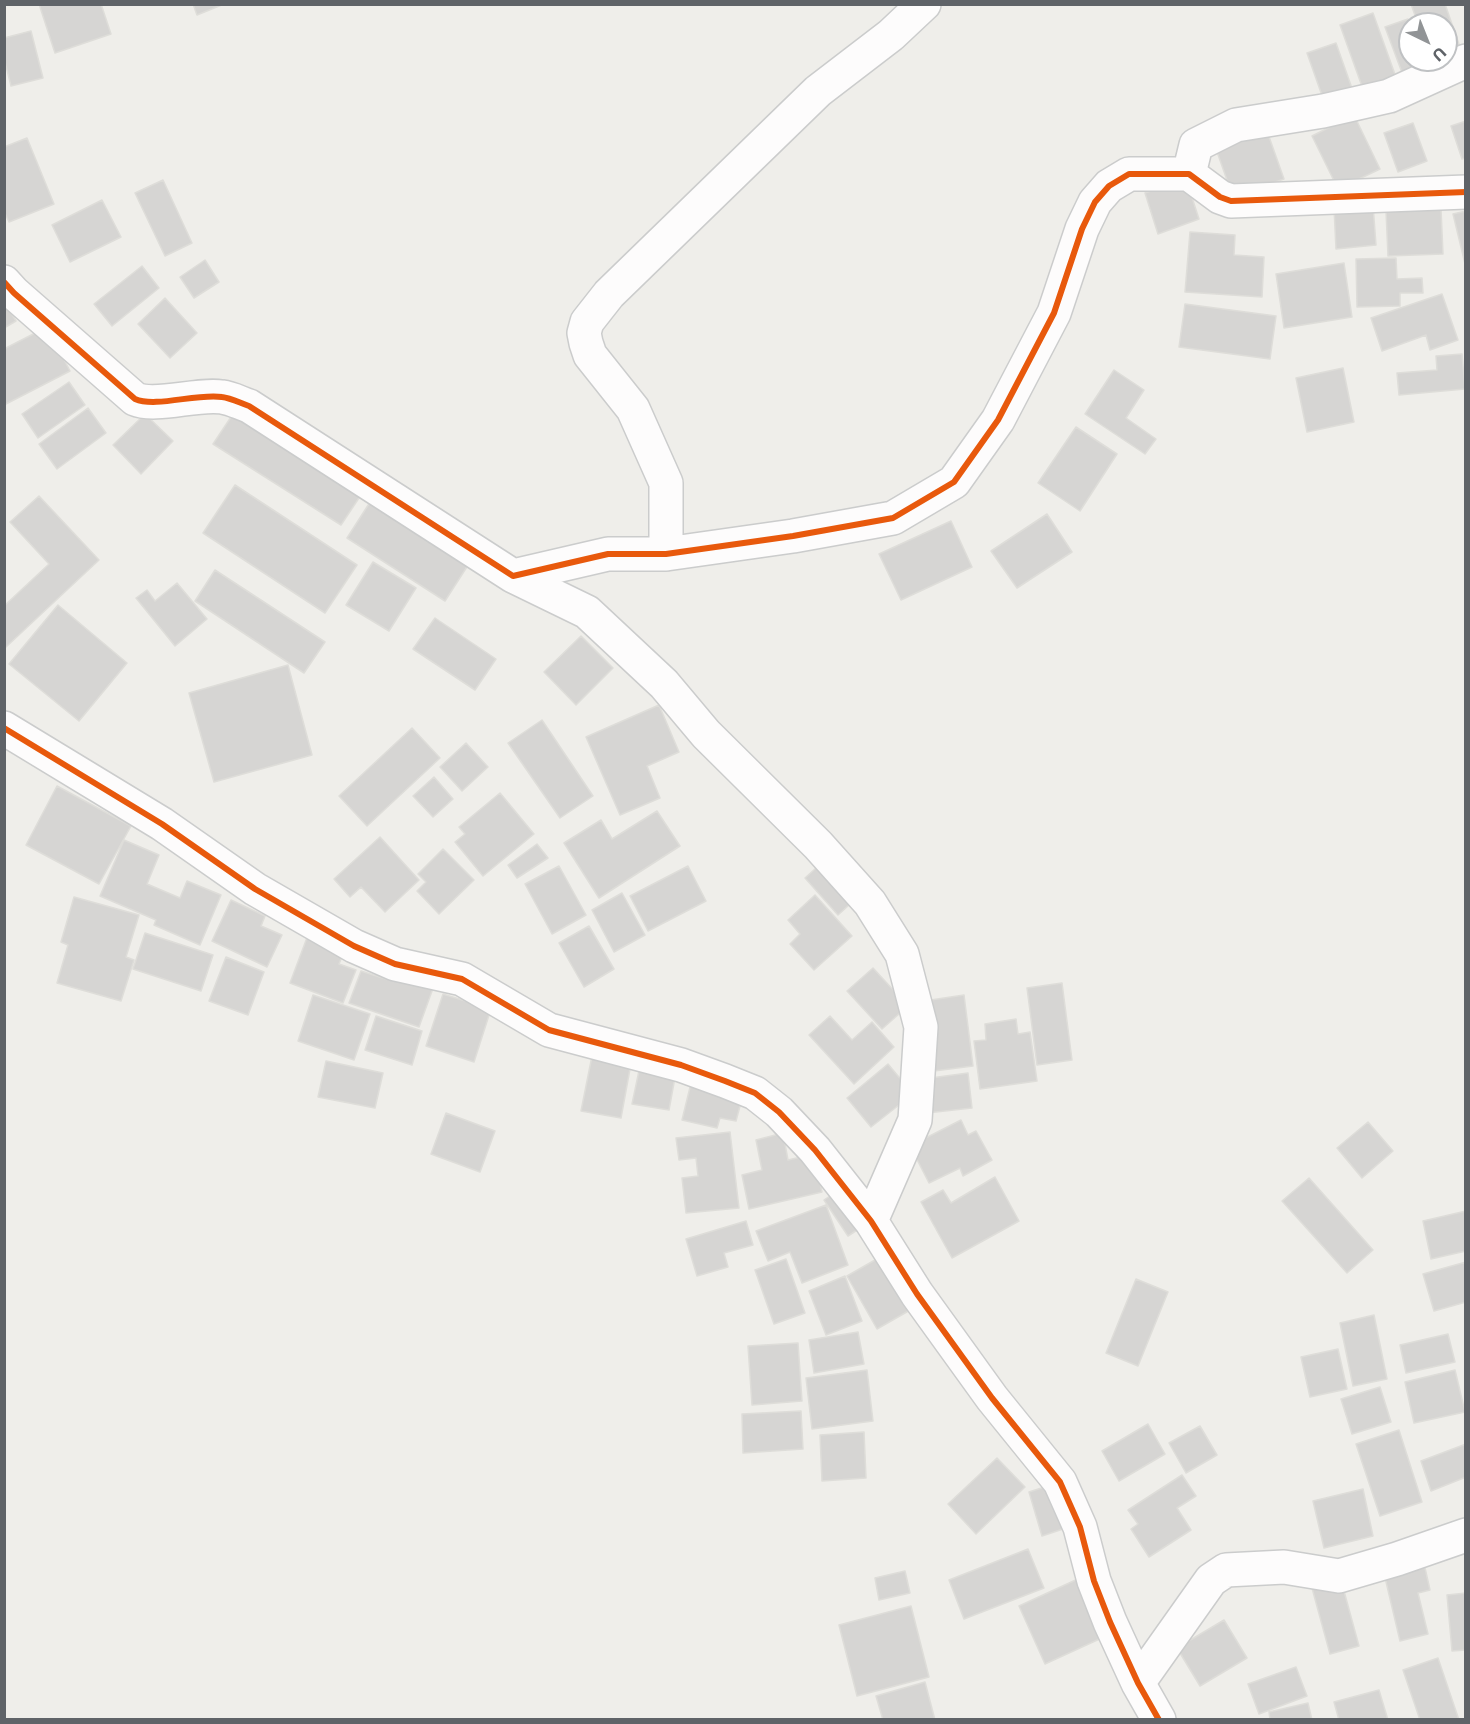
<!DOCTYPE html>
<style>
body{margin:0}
#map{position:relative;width:1470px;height:1724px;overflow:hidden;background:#efeeea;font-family:Montserrat,sans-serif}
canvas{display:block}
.frame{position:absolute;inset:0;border:6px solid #5f6368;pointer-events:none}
.north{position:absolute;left:1398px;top:12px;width:60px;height:60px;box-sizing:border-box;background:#fff;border:2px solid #bfc1c3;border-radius:50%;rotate:137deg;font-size:16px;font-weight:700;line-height:24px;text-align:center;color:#5f6368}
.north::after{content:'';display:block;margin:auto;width:21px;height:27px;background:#919496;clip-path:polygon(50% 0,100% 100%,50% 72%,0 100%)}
</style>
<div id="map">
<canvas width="1470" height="1724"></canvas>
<div class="frame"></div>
<div class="north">U</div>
</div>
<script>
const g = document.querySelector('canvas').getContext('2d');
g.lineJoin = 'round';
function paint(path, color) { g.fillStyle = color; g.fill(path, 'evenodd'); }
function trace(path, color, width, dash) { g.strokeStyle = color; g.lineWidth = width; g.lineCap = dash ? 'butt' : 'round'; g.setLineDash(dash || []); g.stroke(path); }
const building = new Path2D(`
 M 39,4 L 101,4 L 111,34 L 55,53 Z
 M 193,4 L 224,4 L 197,15 Z
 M 1411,4 L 1445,4 L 1461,50 L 1446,55 L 1446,24 L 1418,24 Z
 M 1373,13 L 1397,80 L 1364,92 L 1340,25 Z
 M 1408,19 L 1410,24 L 1410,60 L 1423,60 L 1426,70 L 1404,78 L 1385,27 Z
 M 31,31 L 43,78 L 11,86 L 4,58 L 4,38 Z
 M 1336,43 L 1354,94 L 1325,104 L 1307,53 Z
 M 1354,115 L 1380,169 L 1338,189 L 1312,136 Z
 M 1466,121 L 1466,158 L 1462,159 L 1451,126 Z
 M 1413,123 L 1427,161 L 1398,172 L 1384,133 Z
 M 1267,131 L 1284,179 L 1233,197 L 1216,149 Z
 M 27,138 L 54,204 L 9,222 L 4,211 L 4,147 Z
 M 1186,179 L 1199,219 L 1158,234 L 1145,193 Z
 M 163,180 L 192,243 L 165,256 L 135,193 Z
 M 102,200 L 121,237 L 70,262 L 52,225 Z
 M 1373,205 L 1376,245 L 1336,249 L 1334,208 Z
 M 1441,209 L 1443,254 L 1388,256 L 1386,211 Z
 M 1466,211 L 1466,268 L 1453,214 Z
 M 1190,232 L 1235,235 L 1234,255 L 1264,257 L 1262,297 L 1185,292 Z
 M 1396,258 L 1397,279 L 1422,278 L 1423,293 L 1400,293 L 1400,306 L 1357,307 L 1356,259 Z
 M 205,260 L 219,282 L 194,298 L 180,277 Z
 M 1344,263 L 1352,317 L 1284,328 L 1276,274 Z
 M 142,266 L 159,288 L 112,326 L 94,304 Z
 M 1442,294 L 1458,340 L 1430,350 L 1426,335 L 1382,351 L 1371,318 Z
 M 165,298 L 197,333 L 170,358 L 138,324 Z
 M 4,301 L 16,321 L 4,328 Z
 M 1185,304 L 1276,316 L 1270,359 L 1179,347 Z
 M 47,327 L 70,371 L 4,405 L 4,349 Z
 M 1462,354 L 1465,389 L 1399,395 L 1397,373 L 1437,370 L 1436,356 Z
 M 1343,368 L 1354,422 L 1307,432 L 1296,378 Z
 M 1114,370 L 1144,390 L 1126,418 L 1156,439 L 1145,454 L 1085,414 Z
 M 69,382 L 85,405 L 38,438 L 22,414 Z
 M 88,408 L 106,433 L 57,469 L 39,444 Z
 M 237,408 L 365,489 L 341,525 L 213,444 Z
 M 145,414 L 173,441 L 141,474 L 113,445 Z
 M 1076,427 L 1117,454 L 1080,511 L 1038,483 Z
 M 235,485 L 357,565 L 325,613 L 203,533 Z
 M 39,496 L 99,560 L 6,647 L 4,645 L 4,606 L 49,564 L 10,522 Z
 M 374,496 L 472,559 L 445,601 L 347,538 Z
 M 1047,514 L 1072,552 L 1017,588 L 991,551 Z
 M 951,521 L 972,567 L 901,600 L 879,554 Z
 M 373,562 L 416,588 L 389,631 L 346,605 Z
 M 215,570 L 325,642 L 304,673 L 195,601 Z
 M 177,583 L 207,619 L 175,646 L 136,598 L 147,590 L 155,601 Z
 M 58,605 L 127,663 L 79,721 L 9,664 Z
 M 435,618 L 496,659 L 475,690 L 413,649 Z
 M 581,636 L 613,668 L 576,705 L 544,672 Z
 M 288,665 L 312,755 L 214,782 L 189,693 Z
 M 659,705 L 679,752 L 647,766 L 660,798 L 620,815 L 586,737 Z
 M 542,720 L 593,796 L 560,818 L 508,743 Z
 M 412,728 L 440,758 L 367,826 L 339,796 Z
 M 466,743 L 488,767 L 462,791 L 440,767 Z
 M 434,777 L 453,799 L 433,817 L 413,796 Z
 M 57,786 L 131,826 L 99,884 L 26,845 Z
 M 500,793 L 534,834 L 483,876 L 455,842 L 465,834 L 459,827 Z
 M 657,811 L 680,846 L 599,898 L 564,843 L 601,820 L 612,839 Z
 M 380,837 L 419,880 L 385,912 L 361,887 L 350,897 L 334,879 Z
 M 124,840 L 159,855 L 147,884 L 180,898 L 187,881 L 221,895 L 200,945 L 154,925 L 156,920 L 100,896 Z
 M 537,844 L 548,858 L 517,878 L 508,865 Z
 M 443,849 L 474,880 L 439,914 L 417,891 L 426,882 L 418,874 Z
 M 826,859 L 859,896 L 838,915 L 805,878 Z
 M 559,866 L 586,915 L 552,934 L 525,884 Z
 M 688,866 L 706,901 L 648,931 L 630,896 Z
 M 622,893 L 645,935 L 614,952 L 592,910 Z
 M 815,895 L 852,936 L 814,970 L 790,944 L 800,934 L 788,920 Z
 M 74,897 L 139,915 L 126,957 L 134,960 L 121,1001 L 57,983 L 68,945 L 61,942 Z
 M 231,900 L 265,916 L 261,926 L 282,935 L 267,967 L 212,941 Z
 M 589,926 L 614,969 L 584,987 L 559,943 Z
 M 145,933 L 213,955 L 201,991 L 133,969 Z
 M 308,935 L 345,949 L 339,964 L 356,970 L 343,1003 L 290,983 Z
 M 226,957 L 264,972 L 248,1015 L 209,1001 Z
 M 394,966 L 436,980 L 419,1027 L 349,1003 L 361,971 L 389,980 Z
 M 873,968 L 908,1006 L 882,1029 L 847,991 Z
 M 1062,983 L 1072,1060 L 1037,1065 L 1027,988 Z
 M 443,994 L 491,1009 L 474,1062 L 426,1046 Z
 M 313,995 L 370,1014 L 354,1060 L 298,1041 Z
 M 964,995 L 973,1066 L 934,1071 L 924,1001 Z
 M 376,1016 L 422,1031 L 412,1065 L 365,1050 Z
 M 830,1016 L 852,1040 L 872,1022 L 894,1047 L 854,1084 L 809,1035 Z
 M 1016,1019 L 1018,1034 L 1030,1032 L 1037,1081 L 980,1089 L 974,1041 L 986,1040 L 985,1024 Z
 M 593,1051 L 632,1058 L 621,1118 L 581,1111 Z
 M 326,1061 L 383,1073 L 375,1108 L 318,1097 Z
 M 888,1064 L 913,1094 L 871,1127 L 847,1098 Z
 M 640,1066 L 676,1072 L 669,1110 L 632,1104 Z
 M 968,1073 L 972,1108 L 927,1113 L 923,1079 Z
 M 692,1079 L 744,1091 L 736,1121 L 720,1118 L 717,1128 L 682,1120 Z
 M 446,1113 L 495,1131 L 480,1172 L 431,1154 Z
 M 961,1120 L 968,1135 L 976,1131 L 992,1160 L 963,1176 L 960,1168 L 929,1183 L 910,1146 Z
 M 1368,1122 L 1393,1151 L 1362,1178 L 1337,1148 Z
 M 730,1132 L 739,1208 L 686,1213 L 682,1178 L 698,1176 L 696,1158 L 679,1160 L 676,1138 Z
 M 783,1133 L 788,1160 L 814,1154 L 822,1192 L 749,1209 L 742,1175 L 762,1170 L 756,1140 Z
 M 995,1177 L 1019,1221 L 952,1258 L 921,1202 L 943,1190 L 951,1203 Z
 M 1309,1178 L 1373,1250 L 1347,1273 L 1282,1201 Z
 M 843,1187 L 868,1223 L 848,1236 L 824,1200 Z
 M 826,1205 L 848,1265 L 802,1283 L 790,1252 L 768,1261 L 756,1231 Z
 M 1466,1211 L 1466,1251 L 1431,1259 L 1423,1221 Z
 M 746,1221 L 753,1245 L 724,1253 L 728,1267 L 697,1276 L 686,1239 Z
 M 889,1252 L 919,1305 L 877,1329 L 847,1276 Z
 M 786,1259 L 805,1313 L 774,1324 L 755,1270 Z
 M 1466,1262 L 1466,1302 L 1434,1311 L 1423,1274 Z
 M 845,1276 L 862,1321 L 826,1335 L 809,1291 Z
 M 1136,1279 L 1168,1292 L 1138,1366 L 1106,1353 Z
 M 1374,1315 L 1387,1379 L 1353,1386 L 1340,1323 Z
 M 858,1332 L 864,1364 L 814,1373 L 809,1340 Z
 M 1448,1334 L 1455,1362 L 1406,1373 L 1400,1345 Z
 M 798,1343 L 802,1401 L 752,1405 L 748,1346 Z
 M 1338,1349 L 1347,1389 L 1310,1397 L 1301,1357 Z
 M 867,1370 L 873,1421 L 812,1429 L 806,1378 Z
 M 1455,1370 L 1465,1412 L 1414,1423 L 1405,1382 Z
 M 1380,1387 L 1391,1422 L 1352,1434 L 1341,1399 Z
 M 801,1411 L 803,1449 L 743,1453 L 742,1414 Z
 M 1148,1424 L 1165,1454 L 1119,1481 L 1102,1451 Z
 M 1200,1426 L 1217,1455 L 1186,1473 L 1169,1443 Z
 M 1399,1430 L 1422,1502 L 1380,1516 L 1356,1444 Z
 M 864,1432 L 866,1478 L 822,1481 L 820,1435 Z
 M 1466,1444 L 1466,1477 L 1431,1491 L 1421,1461 Z
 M 997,1458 L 1025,1487 L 976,1534 L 948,1504 Z
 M 1182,1475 L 1196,1496 L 1177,1508 L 1191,1530 L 1149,1557 L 1131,1529 L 1138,1524 L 1128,1510 Z
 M 1054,1484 L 1066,1528 L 1042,1536 L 1029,1492 Z
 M 1363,1489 L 1373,1536 L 1324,1548 L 1313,1501 Z
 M 1028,1549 L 1044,1588 L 964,1619 L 949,1580 Z
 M 1423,1559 L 1430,1590 L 1418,1593 L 1428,1634 L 1400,1641 L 1383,1569 Z
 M 905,1571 L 910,1593 L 879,1600 L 875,1578 Z
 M 1080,1578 L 1106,1636 L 1045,1664 L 1019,1606 Z
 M 1341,1580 L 1359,1646 L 1330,1654 L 1312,1588 Z
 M 1466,1593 L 1466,1650 L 1452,1651 L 1447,1595 Z
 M 911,1606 L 929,1677 L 857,1696 L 839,1625 Z
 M 1224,1620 L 1247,1658 L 1200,1686 L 1177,1648 Z
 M 1438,1658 L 1459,1720 L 1420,1720 L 1403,1670 Z
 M 1296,1667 L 1307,1696 L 1259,1714 L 1248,1684 Z
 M 925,1682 L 935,1720 L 883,1720 L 876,1696 Z
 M 1379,1690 L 1388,1720 L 1339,1720 L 1334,1702 Z
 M 1308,1703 L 1312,1720 L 1270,1720 L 1269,1712 Z`);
paint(building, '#d6d5d3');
trace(building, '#deddd9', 1.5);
const minor = new Path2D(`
 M 1189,174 L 1196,145 L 1236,125 L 1323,111 L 1389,96 L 1466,61
 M 4,282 L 14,293 L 135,399 C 156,408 197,393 222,397 C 231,398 240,403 249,406 L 513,576 L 608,554 L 666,554 L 793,536 L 893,518 L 954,482 L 998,420 L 1054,313 L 1082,229 L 1095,202 L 1109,186 L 1129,174 L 1189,174 L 1220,197 L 1231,201 L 1466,192
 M 666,554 L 666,483 L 633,409 L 590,355 L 586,343 L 584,333 L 587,322 L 609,294 L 818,91 L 891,35 L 924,4
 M 513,576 L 587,612 L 664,684 L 706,734 L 818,845 L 870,903 L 902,954 L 921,1027 L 915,1120 L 871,1221
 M 4,728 L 162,824 L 255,889 L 354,946 L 395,964 L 462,979 L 549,1030 L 681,1065 L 725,1081 L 755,1093 L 779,1112 L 815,1150 L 871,1221 L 917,1294 L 992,1398 L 1060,1482 L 1080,1527 L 1094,1581 L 1110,1622 L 1138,1683 L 1159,1720
 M 1138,1683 L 1211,1580 L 1226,1570 L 1284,1567 L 1339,1576 L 1397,1559 L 1466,1535`);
trace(minor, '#cbcccc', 36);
trace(minor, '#fdfcfc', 33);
trace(new Path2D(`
 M 4,282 L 14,293 L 135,399 C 156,408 197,393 222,397 C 231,398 240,403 249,406 L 513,576 L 608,554 L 666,554 L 793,536 L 893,518 L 954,482 L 998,420 L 1054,313 L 1082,229 L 1095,202 L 1109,186 L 1129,174 L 1189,174 L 1220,197 L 1231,201 L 1466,192
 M 4,728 L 162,824 L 255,889 L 354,946 L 395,964 L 462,979 L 549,1030 L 681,1065 L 725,1081 L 755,1093 L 779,1112 L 815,1150 L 871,1221 L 917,1294 L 992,1398 L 1060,1482 L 1080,1527 L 1094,1581 L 1110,1622 L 1138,1683 L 1159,1720`), '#e8590c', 6);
</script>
